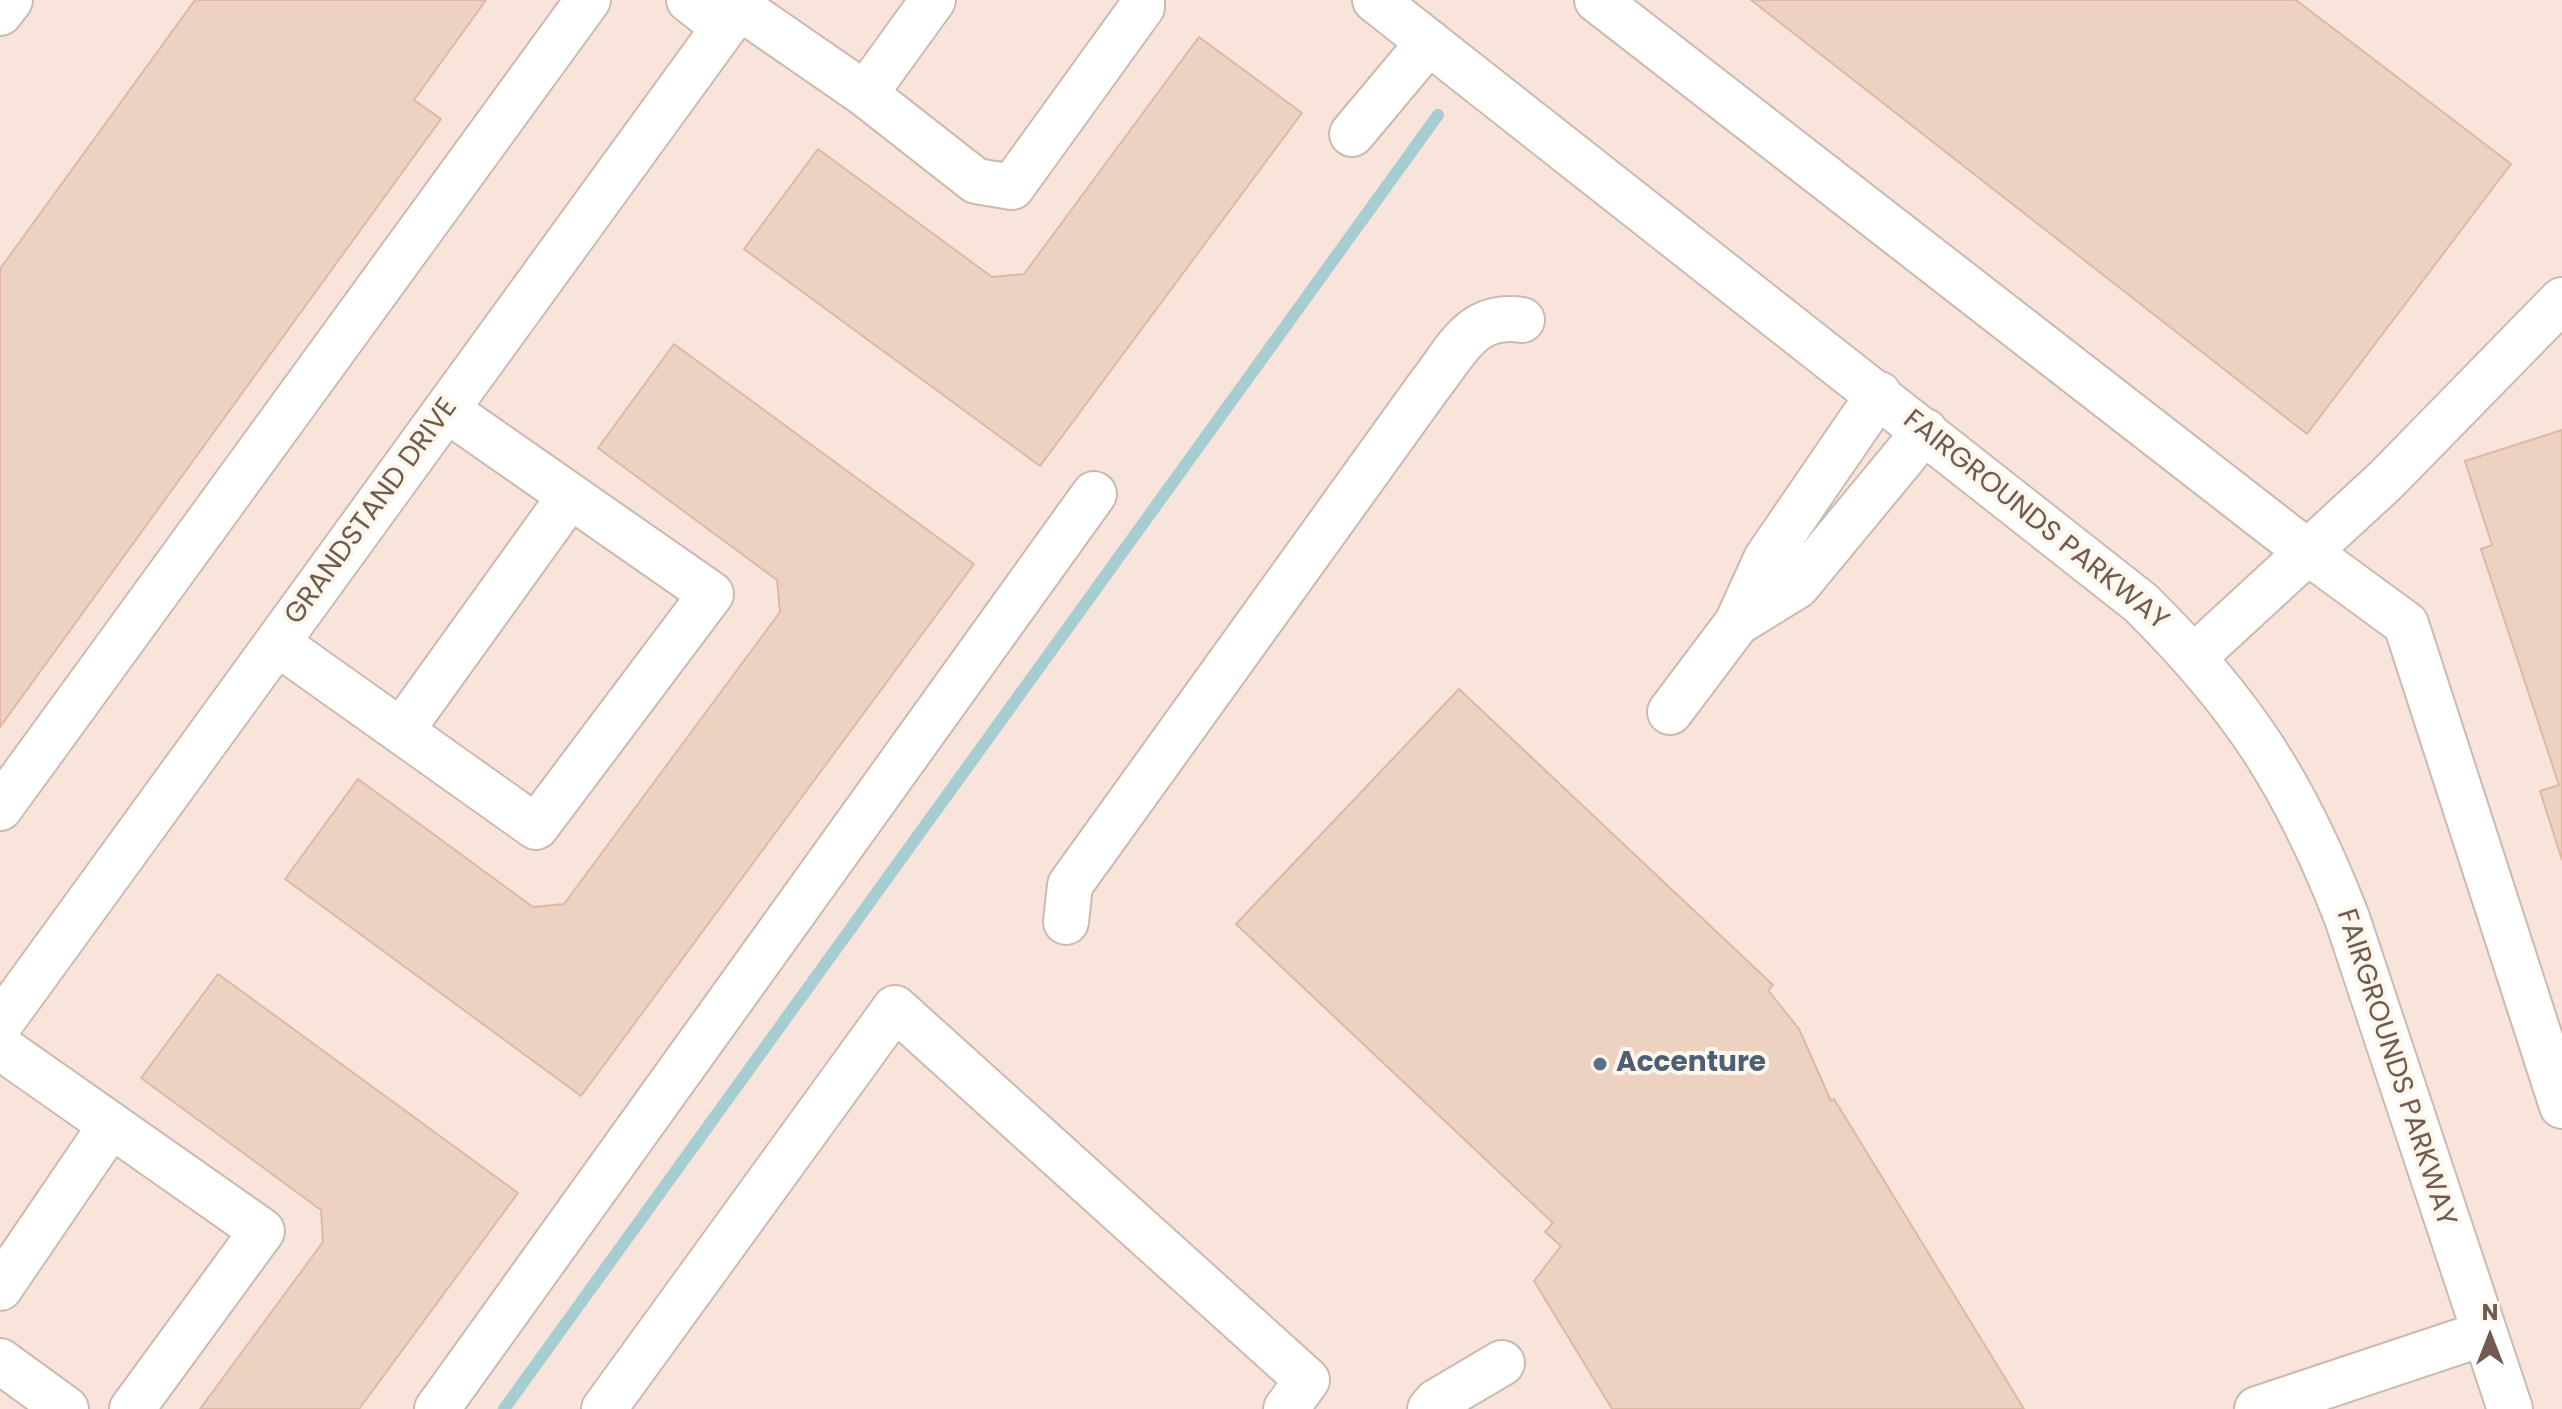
<!DOCTYPE html>
<style>
body{margin:0}
#map{position:relative;width:2562px;height:1409px;overflow:hidden;background:#faf2e8;font-family:Poppins,sans-serif}
canvas{display:block}
.north{position:absolute;left:2450px;top:1297px;width:80px;height:80px;-webkit-text-stroke:6px #fdf7ed;paint-order:stroke;rotate:0deg;font-size:22px;font-weight:700;line-height:32px;text-align:center;color:#715a4e}
.north::after{content:'';display:block;margin:auto;width:28px;height:36px;background:#715a4e;clip-path:polygon(50% 0,100% 100%,50% 72%,0 100%)}
</style>
<div id="map">
<canvas width="2562" height="1409"></canvas>
<div class="north">N</div>
</div>
<script>
const g = document.querySelector('canvas').getContext('2d');
g.lineJoin = 'round';
function paint(path, color) { g.fillStyle = color; g.fill(path, 'evenodd'); }
function trace(path, color, width, dash) { g.strokeStyle = color; g.lineWidth = width; g.lineCap = dash ? 'butt' : 'round'; g.setLineDash(dash || []); g.stroke(path); }
function write(font, color, halo, rows, align = 'center') {
  g.font = font + ' Poppins,sans-serif'; g.lineWidth = 8; g.setLineDash([]); g.textBaseline = 'middle'; g.strokeStyle = halo; g.fillStyle = color; for (const [text, x, y, turn = 0] of rows) {
    g.save(); g.translate(x, y); g.rotate((+turn || 0) * Math.PI / 180); g.textAlign = isNaN(turn) ? turn : align; if (halo) g.strokeText(text, 0, 0); g.fillText(text, 0, 0); g.restore();
  }
}
paint(new Path2D(`
 M 0,0 L 2562,0 L 2562,1409 L 0,1409 Z`), '#f9e4dc');
trace(new Path2D(`
 M 504,1409 L 1438,115`), '#a5cdd2', 12);
const building = new Path2D(`
 M 195,0 L 486,0 L 414,100 L 441,119 L 0,727 L 0,269 Z
 M 1751,0 L 2296,0 L 2511,164 L 2307,434 Z
 M 1199,37 L 1302,113 L 1040,466 L 744,249 L 818,149 L 992,277 L 1024,274 Z
 M 674,344 L 974,564 L 581,1096 L 285,879 L 358,779 L 533,907 L 564,904 L 780,612 L 777,580 L 598,448 Z
 M 2562,430 L 2562,860 L 2540,791 L 2559,785 L 2481,549 L 2492,545 L 2465,461 Z
 M 1459,689 L 1773,985 L 1768,990 L 1799,1029 L 1831,1101 L 1834,1099 L 2024,1409 L 1612,1409 L 1534,1281 L 1561,1246 L 1545,1232 L 1553,1223 L 1236,924 Z
 M 218,974 L 518,1193 L 359,1409 L 200,1409 L 323,1242 L 321,1210 L 141,1078 Z`);
paint(building, '#edd2c2');
trace(building, '#ddb8a4', 2);
const minor = new Path2D(`
 M 689,0 L 724,27
 M 1375,0 L 2141,603 C 2243,704 2295,784 2347,918 L 2510,1409
 M 1597,0 L 2309,553 L 2406,624 L 2562,1106
 M 739,7 L 865,94 L 933,0
 M 0,13 L 10,0
 M 865,94 L 976,181 L 1012,187 L 1142,7 L 1142,0
 M 1352,134 L 1429,42
 M 1737,623 L 1797,586 L 1925,431
 M 277,643 L 536,827 L 711,594 L 447,410
 M 2195,656 L 2386,480 L 2562,300
 M 1670,712 L 1737,623 L 1766,559 L 1879,394
 M 401,731 L 570,496
 M 0,808 L 588,0
 M 1066,922 L 1070,885 L 1429,386 C 1457,351 1471,312 1522,320
 M 0,1024 L 744,0
 M 0,1047 L 262,1231 L 132,1409
 M 0,1288 L 111,1125
 M 0,1361 L 66,1409
 M 437,1409 L 1094,494
 M 604,1409 L 895,1008 L 1307,1380 L 1286,1409
 M 1430,1409 L 1436,1402 L 1502,1363
 M 2257,1409 L 2482,1334`);
trace(minor, '#cbbaaf', 48);
trace(minor, '#fff', 44);
for (const [x, y, r, color] of [
 [1600,1064,8,"#5c6f8a"]
]) { const dot = new Path2D(); dot.arc(x, y, r, 0, 2 * Math.PI); g.fillStyle = color; g.fill(dot); trace(dot, '#fdf7ed', 3); }
write('28px', '#715a4e', '#fdf7ed', [
 ["GRANDSTAND DRIVE",372,512,-54],
 ["FAIRGROUNDS PARKWAY",2035,521,39],
 ["FAIRGROUNDS PARKWAY",2395,1068,72]
]);
write('bold 28px', '#4e5e75', '#fdf7ed', [
 ["Accenture",1616,1064]
], 'left');
</script>
